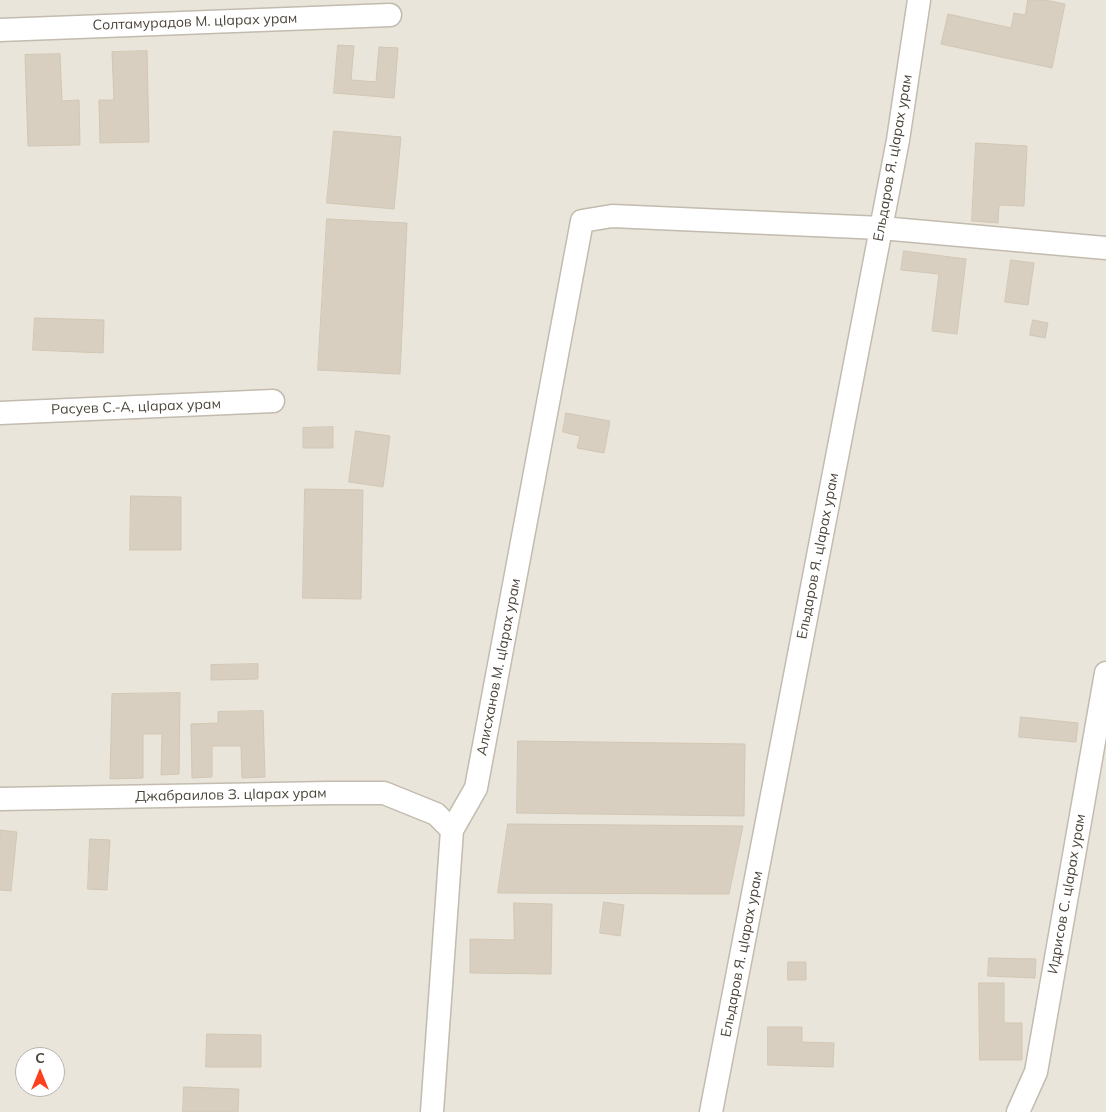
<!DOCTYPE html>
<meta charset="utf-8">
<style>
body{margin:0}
#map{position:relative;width:1106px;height:1112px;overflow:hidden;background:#f6f3ec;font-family:Mulish,sans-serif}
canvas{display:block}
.north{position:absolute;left:15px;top:1047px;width:50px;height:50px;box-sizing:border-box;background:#fff;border:1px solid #b7b4b0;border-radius:50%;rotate:0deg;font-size:14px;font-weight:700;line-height:20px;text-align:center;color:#4b4439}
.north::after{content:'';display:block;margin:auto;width:18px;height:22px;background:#fc3f1d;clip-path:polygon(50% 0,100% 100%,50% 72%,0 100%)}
</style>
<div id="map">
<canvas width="1106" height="1112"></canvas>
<div class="north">С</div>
</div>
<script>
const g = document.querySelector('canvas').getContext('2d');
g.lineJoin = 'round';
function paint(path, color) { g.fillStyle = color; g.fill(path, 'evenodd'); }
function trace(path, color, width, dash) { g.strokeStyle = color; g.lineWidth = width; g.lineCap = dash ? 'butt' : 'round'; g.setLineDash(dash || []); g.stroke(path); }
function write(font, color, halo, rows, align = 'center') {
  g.font = font + ' Mulish,sans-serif'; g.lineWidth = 4; g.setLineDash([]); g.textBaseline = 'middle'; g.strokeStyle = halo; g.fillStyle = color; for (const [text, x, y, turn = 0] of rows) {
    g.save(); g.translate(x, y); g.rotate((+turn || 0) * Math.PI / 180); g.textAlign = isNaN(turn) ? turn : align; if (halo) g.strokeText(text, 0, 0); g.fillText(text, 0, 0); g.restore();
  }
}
paint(new Path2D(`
 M 0,0 L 1106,0 L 1106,1112 L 0,1112 ZM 25,1057 L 55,1057 L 55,1087 L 25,1087 Z`), '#eae5da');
const building = new Path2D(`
 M 1028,0 L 1045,0 L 1065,4 L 1052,68 L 941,44 L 948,14 L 1011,28 L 1014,13 L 1025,15 Z
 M 338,45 L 354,46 L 351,80 L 376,82 L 379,47 L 398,48 L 394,98 L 334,93 Z
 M 147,51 L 149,142 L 100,143 L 99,100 L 114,100 L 112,52 Z
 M 60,54 L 62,101 L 79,100 L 80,145 L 28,146 L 25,55 Z
 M 334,131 L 401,137 L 394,209 L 327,203 Z
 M 976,143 L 1027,146 L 1024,206 L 999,205 L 998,223 L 972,221 Z
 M 327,219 L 407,223 L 400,374 L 318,370 Z
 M 904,251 L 966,259 L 957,334 L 932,331 L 939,274 L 901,270 Z
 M 1011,260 L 1034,263 L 1028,305 L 1005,302 Z
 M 35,318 L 104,320 L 103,353 L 33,350 Z
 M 1033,320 L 1048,323 L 1045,338 L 1030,335 Z
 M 566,413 L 610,421 L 604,453 L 577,448 L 580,436 L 563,432 Z
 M 333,427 L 333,448 L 303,448 L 303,428 Z
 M 356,431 L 390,436 L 383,487 L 349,482 Z
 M 305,489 L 363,490 L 361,599 L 303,598 Z
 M 131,496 L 181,497 L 181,550 L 130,550 Z
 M 258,664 L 258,679 L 211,680 L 211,665 Z
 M 180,693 L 179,774 L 161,775 L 162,734 L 143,734 L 143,778 L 110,779 L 112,694 Z
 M 263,711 L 265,777 L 242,778 L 241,746 L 212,746 L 212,777 L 192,778 L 191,724 L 218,723 L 218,712 Z
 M 1021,717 L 1078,723 L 1076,742 L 1019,737 Z
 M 518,741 L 745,744 L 744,816 L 517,813 Z
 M 508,824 L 743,826 L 729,894 L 498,893 Z
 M 0,830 L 17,832 L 11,891 L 0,890 Z
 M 90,839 L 110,840 L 107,890 L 88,889 Z
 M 604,902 L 624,905 L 620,936 L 600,933 Z
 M 514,903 L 552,904 L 551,974 L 470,973 L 470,939 L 514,940 Z
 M 989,958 L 1036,959 L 1035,978 L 988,976 Z
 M 788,962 L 806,962 L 806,980 L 788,980 Z
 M 979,983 L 1004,983 L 1004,1023 L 1022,1023 L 1022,1060 L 980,1060 Z
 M 768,1027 L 802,1027 L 802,1042 L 834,1043 L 833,1067 L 768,1065 Z
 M 207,1034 L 261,1035 L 261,1067 L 206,1067 Z
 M 184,1087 L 239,1089 L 238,1112 L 183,1112 Z`);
paint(building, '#d8cfc1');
trace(building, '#d3c7b4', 1);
const minor = new Path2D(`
 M 0,30 L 390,15
 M 0,413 L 273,401
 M 0,799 L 329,793 L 384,793 L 436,814 L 452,830
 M 432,1112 L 452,830 L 476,788 L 582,221 L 612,216 L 881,228 L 1106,248
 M 711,1112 L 898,140 L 919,0
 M 1018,1112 L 1036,1072 L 1106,673`);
trace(minor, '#c2bbae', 25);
trace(minor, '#fff', 22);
write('14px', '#4b4439', '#fff', [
 ["Солтамурадов М. цIарах урам",195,22,-2],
 ["Ельдаров Я. цIарах урам",893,158,-80],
 ["Расуев С.-А, цIарах урам",136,407,-2],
 ["Ельдаров Я. цIарах урам",818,556,-79],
 ["Алисханов М. цIарах урам",499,667,-79],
 ["Джабраилов З. цIарах урам",231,795,-1],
 ["Идрисов С. цIарах урам",1067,894,-80],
 ["Ельдаров Я. цIарах урам",742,954,-79]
]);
</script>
